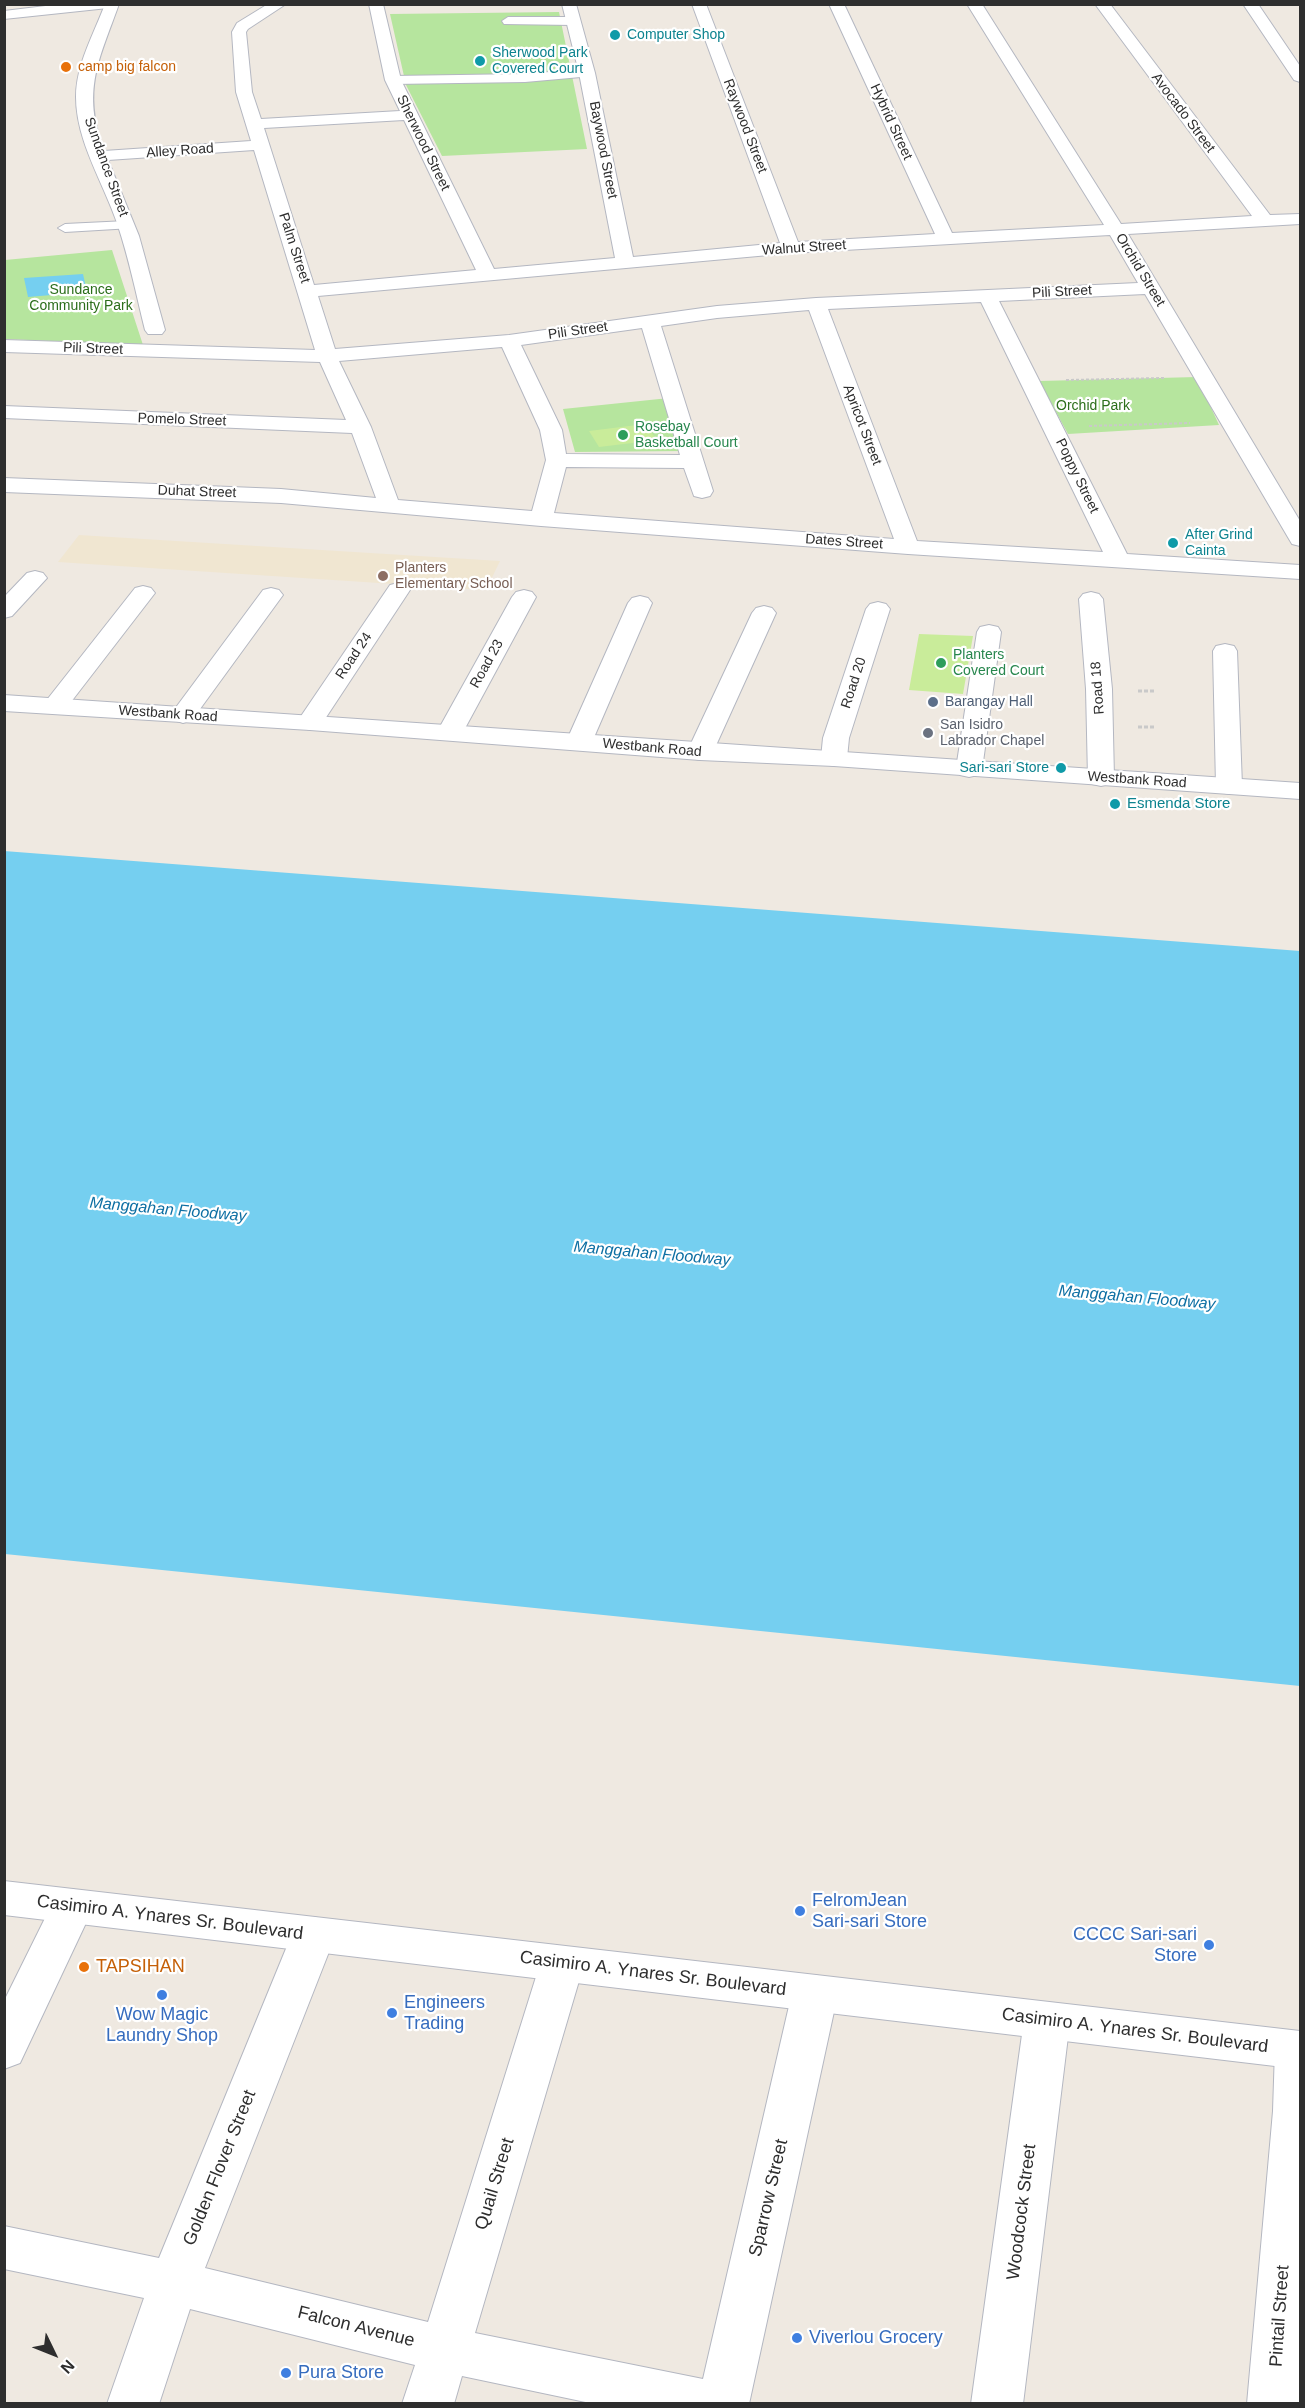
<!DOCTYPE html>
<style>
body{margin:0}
#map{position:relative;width:1305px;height:2408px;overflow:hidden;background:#efe9e1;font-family:Helvetica,sans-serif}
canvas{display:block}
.frame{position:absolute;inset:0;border:6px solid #2e2e2e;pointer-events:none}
.north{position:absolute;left:24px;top:2324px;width:60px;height:60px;-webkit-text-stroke:4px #fff;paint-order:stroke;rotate:133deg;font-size:16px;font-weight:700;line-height:24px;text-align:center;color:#2e2e2e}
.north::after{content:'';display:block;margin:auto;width:21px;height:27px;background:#2e2e2e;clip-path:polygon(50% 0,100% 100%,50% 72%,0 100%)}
</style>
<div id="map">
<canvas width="1305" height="2408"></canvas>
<div class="frame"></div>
<div class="north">N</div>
</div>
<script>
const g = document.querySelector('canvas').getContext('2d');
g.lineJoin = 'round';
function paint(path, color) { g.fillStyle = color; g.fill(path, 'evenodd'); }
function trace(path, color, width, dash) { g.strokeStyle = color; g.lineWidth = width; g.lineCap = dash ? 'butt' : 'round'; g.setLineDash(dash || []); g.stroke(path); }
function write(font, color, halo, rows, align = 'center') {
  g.font = font + ' Helvetica,sans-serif'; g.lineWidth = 4.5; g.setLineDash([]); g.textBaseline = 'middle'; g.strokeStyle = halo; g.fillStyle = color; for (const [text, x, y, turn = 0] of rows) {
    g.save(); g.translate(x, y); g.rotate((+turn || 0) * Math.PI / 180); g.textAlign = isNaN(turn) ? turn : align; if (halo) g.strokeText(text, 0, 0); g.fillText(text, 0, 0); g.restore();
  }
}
paint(new Path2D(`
 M 79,535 L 500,561 L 486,590 L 58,562 Z`), '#f0e6d1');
paint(new Path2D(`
 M 559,12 L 587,149 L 442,156 L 406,85 L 390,14 Z
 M 112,250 L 143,345 L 5,339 L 5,260 Z
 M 1197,377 L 1219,425 L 1068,434 L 1039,381 Z
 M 669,398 L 686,451 L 575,452 L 563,409 Z`), '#b6e59e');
paint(new Path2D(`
 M 645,424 L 657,440 L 599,447 L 589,431 Z
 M 919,634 L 973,636 L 963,694 L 909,690 Z`), '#c9ec9a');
paint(new Path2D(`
 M 83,274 L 87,292 L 28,297 L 24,278 Z
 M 4,851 L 1300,951 L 1300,1686 L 5,1554 Z`), '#75cff0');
const lane = new Path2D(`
 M 508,17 L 573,17 L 579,21 L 573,25 L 504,24 L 502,21 Z
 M 587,69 L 592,70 L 593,73 L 592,76 L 525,82 L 393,84 L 387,80 L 393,76 L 525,74 Z
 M 127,221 L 132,222 L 134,225 L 132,228 L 65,232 L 58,228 L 65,224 Z`);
const street = new Path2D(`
 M 105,4 L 119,4 C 99,60 81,91 104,151 L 251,141 L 236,92 L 232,32 L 237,23 L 268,4 L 286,4 L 248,29 L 246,32 L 252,92 L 261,119 L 400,111 L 385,80 L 369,4 L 383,4 L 401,80 L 494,269 L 615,258 L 579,73 L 562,4 L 576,4 L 595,73 L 633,257 L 780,243 L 692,4 L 706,4 L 798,242 L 935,234 L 829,4 L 844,4 L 952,233 L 1104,225 L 967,4 L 982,4 L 1121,224 L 1252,216 L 1095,4 L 1110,4 L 1270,215 L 1300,214 L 1300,224 L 1128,234 L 1300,521 L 1300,546 L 1292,544 L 1289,539 L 1145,294 L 999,301 L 1127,554 L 1300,565 L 1300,579 L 908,554 L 541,526 L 281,503 L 4,492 L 4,478 L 281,489 L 376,498 L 352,433 L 4,418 L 4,406 L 346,420 L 320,362 L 4,352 L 4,340 L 315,350 L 254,150 L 108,160 L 139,236 L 165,330 L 162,334 L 148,334 L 145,330 C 136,294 129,258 117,223 C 103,182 76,141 76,97 C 76,64 94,34 105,4 ZM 404,120 L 476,270 L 314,285 L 264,128 ZM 1110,235 L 1138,283 L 816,298 L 717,306 L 509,335 L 335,349 L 318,296 L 791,253 ZM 981,302 L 1103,552 L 917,541 L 828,309 ZM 809,310 L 894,539 L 554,513 L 566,467 L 684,468 L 694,496 L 702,498 L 710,496 L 713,491 L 661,326 L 717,318 ZM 642,328 L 680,455 L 566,454 L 562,430 L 521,345 ZM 502,347 L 540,430 L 546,460 L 532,511 L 398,500 L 371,427 L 339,361 Z
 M 1243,4 L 1258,4 L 1300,66 L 1300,82 L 1294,80 Z
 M 35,571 L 43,573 L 47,578 L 12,616 L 4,618 L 4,597 L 27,573 Z
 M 398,583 L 406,585 L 410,590 L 323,722 L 319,727 L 310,730 L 301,727 L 297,722 L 390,585 Z
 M 143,586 L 151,588 L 155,593 L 64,711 L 55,714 L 46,711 L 42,706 L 46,701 L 135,588 Z
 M 271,588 L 279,590 L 283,595 L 192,720 L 183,723 L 174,720 L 170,715 L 174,710 L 263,590 Z
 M 524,590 L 532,592 L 536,597 L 463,732 L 459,737 L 450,740 L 441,737 L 437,732 L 512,597 L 516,592 Z
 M 1091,592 L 1099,594 L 1103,599 L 1112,689 L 1114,778 L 1110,784 L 1101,786 L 1092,784 L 1088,778 L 1086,689 L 1079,599 L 1083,594 Z
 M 640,596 L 648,598 L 652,603 L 592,742 L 588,747 L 579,750 L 570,747 L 566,742 L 628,603 L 632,598 Z
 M 878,602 L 886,604 L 890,609 L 849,738 L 847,758 L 843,764 L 834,766 L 825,764 L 821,758 L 823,738 L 866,609 L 870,604 Z
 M 764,606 L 772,608 L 776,613 L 713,752 L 709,758 L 700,760 L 691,758 L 687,752 L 752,613 L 756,608 Z
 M 989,625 L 998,627 L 1001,632 L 982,769 L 978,775 L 969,777 L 960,775 L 956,769 L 977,632 L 980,627 Z
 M 1225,644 L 1234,646 L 1237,651 L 1242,786 L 1238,792 L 1229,794 L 1220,792 L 1216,786 L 1213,651 L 1216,646 Z
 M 72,1889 L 87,1894 L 94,1906 L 20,2063 L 4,2069 L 4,2001 L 57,1894 Z
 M 314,1917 L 330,1922 L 336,1934 L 205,2268 L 428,2322 L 540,1964 L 546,1951 L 562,1946 L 578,1951 L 584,1964 L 475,2333 L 703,2379 L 792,1993 L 799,1980 L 815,1975 L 831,1980 L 838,1993 L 749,2404 L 595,2404 L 462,2376 L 454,2404 L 402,2404 L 415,2365 L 190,2309 L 159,2404 L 107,2404 L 144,2298 L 4,2269 L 4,2226 L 159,2258 L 292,1934 L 298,1922 Z
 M 1047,2002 L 1063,2007 L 1070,2020 L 1023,2404 L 971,2404 L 1024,2020 L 1031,2007 Z
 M 1298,2031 L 1300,2032 L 1299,2404 L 1247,2404 L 1273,2111 L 1275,2050 L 1282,2037 Z`);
const secondary = new Path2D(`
 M 62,4 L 115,4 L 108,8 L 4,19 L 4,11 Z
 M 4,695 L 1300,783 L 1300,799 L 834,766 L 700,760 L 310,730 L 4,711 Z
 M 4,1881 L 1300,2031 L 1300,2069 L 4,1915 Z`);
trace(lane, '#b4b7c1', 2);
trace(street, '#b4b7c1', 2);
trace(secondary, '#b4b7c1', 2);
trace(new Path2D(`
 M 1066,380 L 1164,378
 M 1089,426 L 1190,423`), '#c9c9c9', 2, [3, 2]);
trace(new Path2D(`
 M 1138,691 L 1155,691
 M 1138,727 L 1156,727`), '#c9c9c9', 3, [4, 2]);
paint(lane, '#fff');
paint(street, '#fff');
paint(secondary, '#fff');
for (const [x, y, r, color] of [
 [615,35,6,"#0f9aa8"],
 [480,61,6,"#0f9aa8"],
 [66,67,6,"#e8710a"],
 [623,435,6,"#2e9e5b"],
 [1173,543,6,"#0f9aa8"],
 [383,576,6,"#8d6e63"],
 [941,663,6,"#2e9e5b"],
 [933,702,6,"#5c6f8a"],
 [928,733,6,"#6b7280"],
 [1061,768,6,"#0f9aa8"],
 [1115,804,6,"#0f9aa8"],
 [800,1911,6,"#3f7fe0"],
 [1209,1945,6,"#3f7fe0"],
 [84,1967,6,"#e8710a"],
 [162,1995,6,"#3f7fe0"],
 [392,2013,6,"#3f7fe0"],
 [797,2338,6,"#3f7fe0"],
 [286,2373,6,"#3f7fe0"]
]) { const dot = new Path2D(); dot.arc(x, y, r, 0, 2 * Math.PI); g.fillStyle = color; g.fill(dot); trace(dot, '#fff', 2); }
write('14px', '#0d838f', '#fff', [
 ["Computer Shop",627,35],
 ["Sherwood Park",492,53],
 ["Covered Court",492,69],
 ["After Grind",1185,535],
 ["Cainta",1185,551],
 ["Sari-sari Store",1049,768,"right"]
], 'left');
write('14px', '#c56008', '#fff', [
 ["camp big falcon",78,67]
], 'left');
write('14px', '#2e2e2e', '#fff', [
 ["Avocado Street",1183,113,53],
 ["Hybrid Street",891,122,65],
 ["Raywood Street",745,126,69],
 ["Sherwood Street",423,143,64],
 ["Baywood Street",603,150,79],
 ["Alley Road",180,151,-4],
 ["Sundance Street",106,167,70],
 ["Palm Street",294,248,72],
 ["Walnut Street",804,248,-4],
 ["Orchid Street",1140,270,59],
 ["Pili Street",1062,292,-3],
 ["Pili Street",578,331,-8],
 ["Pili Street",93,349,2],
 ["Pomelo Street",182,420,2],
 ["Apricot Street",862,425,69],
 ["Poppy Street",1077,476,64],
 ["Duhat Street",197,492,2],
 ["Dates Street",844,542,4],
 ["Road 24",354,656,-56],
 ["Road 23",487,664,-61],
 ["Road 20",854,683,-72],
 ["Road 18",1098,688,-94],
 ["Westbank Road",168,714,4],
 ["Westbank Road",652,748,5],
 ["Westbank Road",1137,780,4]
]);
write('14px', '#2c6e1b', '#fff', [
 ["Sundance",81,290],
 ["Community Park",81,306],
 ["Orchid Park",1093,406]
]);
write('14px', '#27864d', '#fff', [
 ["Rosebay",635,427],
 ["Basketball Court",635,443],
 ["Planters",953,655],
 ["Covered Court",953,671]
], 'left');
write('14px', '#785e54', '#fff', [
 ["Planters",395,568],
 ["Elementary School",395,584]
], 'left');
write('14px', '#4e5e75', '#fff', [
 ["Barangay Hall",945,702]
], 'left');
write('14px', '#5b616d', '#fff', [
 ["San Isidro",940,725],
 ["Labrador Chapel",940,741]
], 'left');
write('15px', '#0d838f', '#fff', [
 ["Esmenda Store",1127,804]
], 'left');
write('italic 16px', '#0d6fa3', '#fff', [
 ["Manggahan Floodway",168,1210,5],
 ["Manggahan Floodway",652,1254,5],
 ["Manggahan Floodway",1137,1298,5]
]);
write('18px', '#366cbe', '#fff', [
 ["FelromJean",812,1901],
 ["Sari-sari Store",812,1922],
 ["CCCC Sari-sari",1197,1935,"right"],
 ["Store",1197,1956,"right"],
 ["Engineers",404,2003],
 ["Trading",404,2024],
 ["Wow Magic",162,2015,"center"],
 ["Laundry Shop",162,2036,"center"],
 ["Viverlou Grocery",809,2338],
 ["Pura Store",298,2373]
], 'left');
write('18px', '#2e2e2e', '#fff', [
 ["Casimiro A. Ynares Sr. Boulevard",170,1918,7],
 ["Casimiro A. Ynares Sr. Boulevard",653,1974,7],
 ["Casimiro A. Ynares Sr. Boulevard",1135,2031,7],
 ["Golden Flover Street",220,2168,-68],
 ["Quail Street",495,2184,-73],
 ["Sparrow Street",769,2198,-77],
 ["Woodcock Street",1022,2212,-83],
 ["Pintail Street",1280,2316,-86],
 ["Falcon Avenue",356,2327,14]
]);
write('18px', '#c56008', '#fff', [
 ["TAPSIHAN",96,1967]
], 'left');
</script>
